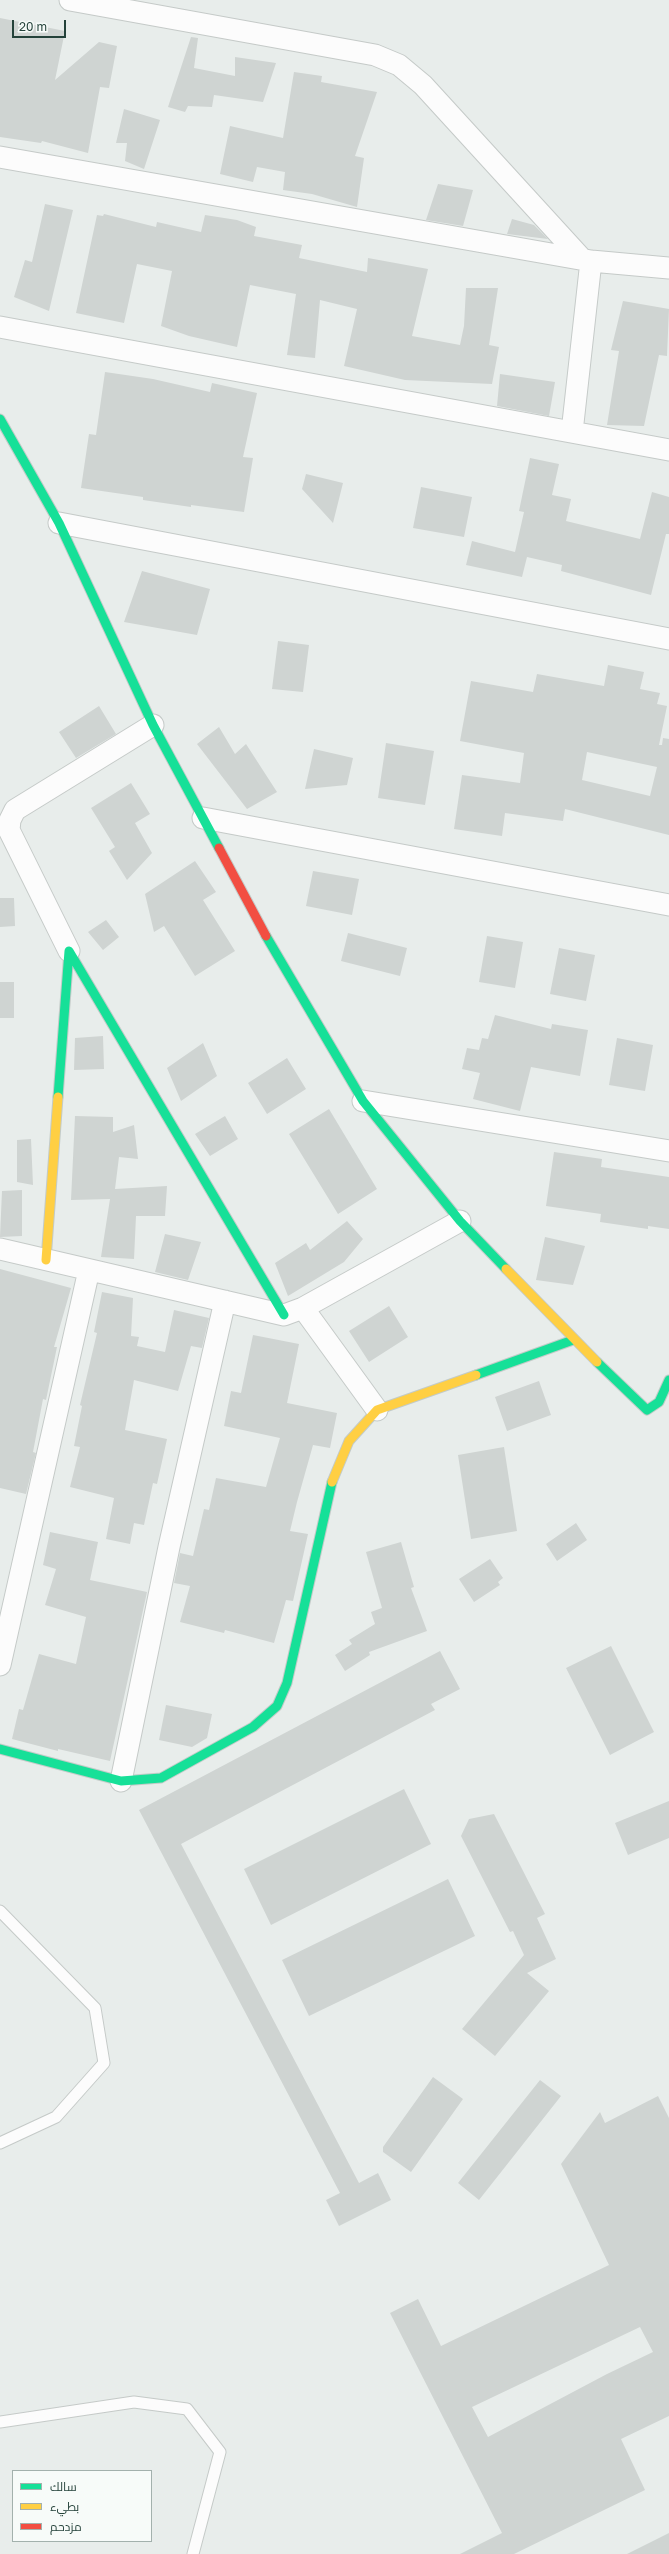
<!DOCTYPE html>
<meta charset="utf-8">
<style>
body{margin:0}
#map{position:relative;width:669px;height:2554px;overflow:hidden;background:#e8edeb;font-family:"Golos Text",Cairo,sans-serif}
canvas{display:block}
.legend{position:absolute;left:12px;top:2470px;width:140px;height:72px;box-sizing:border-box;background:#f7fbf9;border:1px solid #a3b1ad;margin:0;padding:5px 7px;list-style:none;font-size:12px;color:#24423a}
.legend li{display:flex;align-items:center;gap:8px;height:20px}
.legend b{width:20px;border:1px solid #a3b1ad}
.scale{position:absolute;left:12px;top:20px;width:54px;height:18px;box-sizing:border-box;border:2px solid #24423a;border-top:0;padding-left:5px;font-size:12px;line-height:14px;white-space:nowrap;color:#24423a;-webkit-text-stroke:3px #f7fbf9;paint-order:stroke}
</style>
<div id="map">
<canvas width="669" height="2554"></canvas>
<ul class="legend">
<li><b style="height:5px;background:#16e098"></b>سالك</li>
<li><b style="height:5px;background:#ffcf43"></b>بطيء</li>
<li><b style="height:5px;background:#f24e42"></b>مزدحم</li>
</ul>
<div class="scale">20 m</div>
</div>
<script>
const g = document.querySelector('canvas').getContext('2d');
g.lineJoin = 'round';
function paint(path, color) { g.fillStyle = color; g.fill(path, 'evenodd'); }
function trace(path, color, width, dash) { g.strokeStyle = color; g.lineWidth = width; g.lineCap = dash ? 'butt' : 'round'; g.setLineDash(dash || []); g.stroke(path); }
paint(new Path2D(`
 M 0,18 L 65,31 L 55,80 L 99,42 L 117,46 L 109,88 L 100,87 L 88,153 L 42,141 L 41,143 L 0,137 Z
 M 191,37 L 198,38 L 194,68 L 235,76 L 235,57 L 276,63 L 263,102 L 214,95 L 212,107 L 188,106 L 185,112 L 168,107 Z
 M 294,72 L 322,76 L 321,82 L 377,92 L 355,156 L 364,158 L 357,207 L 312,194 L 283,190 L 285,172 L 257,167 L 253,182 L 220,174 L 230,126 L 283,138 Z
 M 124,109 L 160,120 L 144,169 L 125,161 L 127,143 L 116,143 Z
 M 438,184 L 473,190 L 463,226 L 426,220 Z
 M 45,204 L 73,210 L 49,311 L 14,297 L 25,260 L 32,262 Z
 M 104,214 L 156,227 L 157,222 L 201,232 L 205,215 L 237,220 L 256,227 L 254,236 L 302,245 L 299,258 L 367,272 L 368,258 L 428,269 L 412,336 L 460,345 L 464,326 L 466,288 L 498,288 L 489,345 L 499,347 L 492,384 L 405,380 L 344,366 L 357,309 L 320,300 L 315,358 L 287,355 L 296,294 L 250,285 L 237,347 L 189,336 L 161,326 L 172,271 L 137,264 L 124,323 L 76,313 L 97,215 L 103,216 Z
 M 512,219 L 534,225 L 548,239 L 507,234 Z
 M 623,301 L 669,309 L 667,356 L 659,355 L 644,426 L 607,425 L 619,351 L 611,350 Z
 M 105,372 L 153,379 L 210,392 L 212,383 L 257,393 L 243,457 L 253,458 L 244,512 L 191,505 L 191,507 L 143,500 L 143,497 L 81,488 L 89,434 L 96,435 Z
 M 500,374 L 555,382 L 549,416 L 497,406 Z
 M 530,458 L 559,464 L 552,495 L 571,499 L 566,521 L 640,539 L 652,492 L 669,497 L 669,534 L 666,534 L 651,595 L 561,571 L 562,565 L 527,557 L 522,577 L 466,565 L 472,541 L 515,552 L 524,512 L 519,511 Z
 M 306,474 L 343,483 L 333,523 L 302,489 Z
 M 421,487 L 472,497 L 464,537 L 413,528 Z
 M 142,571 L 210,589 L 197,635 L 124,622 Z
 M 278,641 L 309,645 L 303,692 L 272,689 Z
 M 608,665 L 644,672 L 640,689 L 660,693 L 657,704 L 667,706 L 659,745 L 662,745 L 663,738 L 669,739 L 669,835 L 565,809 L 563,821 L 505,813 L 502,836 L 454,829 L 462,775 L 520,783 L 524,753 L 460,741 L 471,681 L 533,692 L 537,674 L 604,686 ZM 587,752 L 657,767 L 650,796 L 582,780 Z
 M 99,706 L 116,734 L 76,758 L 59,732 Z
 M 219,727 L 235,754 L 246,744 L 277,792 L 247,809 L 197,744 Z
 M 386,743 L 434,751 L 425,805 L 378,798 Z
 M 314,749 L 353,758 L 347,785 L 305,789 Z
 M 131,783 L 150,814 L 135,823 L 152,853 L 127,880 L 109,851 L 115,847 L 91,808 Z
 M 195,861 L 216,892 L 203,900 L 235,951 L 195,976 L 164,926 L 154,932 L 145,894 Z
 M 313,871 L 359,879 L 352,915 L 306,906 Z
 M 0,898 L 14,898 L 15,926 L 0,927 Z
 M 106,920 L 119,937 L 103,950 L 88,932 Z
 M 348,933 L 407,948 L 400,976 L 341,961 Z
 M 487,936 L 523,942 L 515,988 L 479,982 Z
 M 559,948 L 595,955 L 586,1001 L 550,994 Z
 M 0,982 L 14,982 L 14,1018 L 0,1018 Z
 M 495,1015 L 551,1029 L 552,1024 L 588,1030 L 580,1076 L 531,1067 L 520,1111 L 473,1099 L 480,1073 L 462,1069 L 467,1048 L 479,1050 L 482,1038 L 488,1039 Z
 M 103,1036 L 104,1069 L 74,1070 L 75,1038 Z
 M 617,1038 L 653,1045 L 645,1091 L 609,1085 Z
 M 203,1043 L 217,1076 L 181,1101 L 167,1068 Z
 M 287,1058 L 306,1089 L 267,1114 L 248,1083 Z
 M 329,1109 L 377,1189 L 338,1214 L 289,1134 Z
 M 75,1116 L 113,1117 L 113,1132 L 134,1125 L 138,1159 L 119,1157 L 115,1189 L 167,1186 L 165,1216 L 136,1216 L 134,1259 L 101,1257 L 110,1199 L 71,1200 Z
 M 225,1116 L 238,1139 L 210,1156 L 195,1134 Z
 M 31,1139 L 33,1185 L 17,1182 L 17,1140 Z
 M 554,1152 L 602,1159 L 601,1167 L 669,1177 L 669,1229 L 648,1226 L 648,1229 L 600,1222 L 601,1214 L 546,1206 Z
 M 22,1190 L 22,1236 L 0,1237 L 2,1191 Z
 M 347,1221 L 363,1239 L 344,1262 L 288,1296 L 275,1263 L 306,1243 L 310,1250 Z
 M 165,1234 L 201,1242 L 188,1280 L 155,1272 Z
 M 545,1237 L 585,1246 L 573,1285 L 536,1280 Z
 M 0,1269 L 71,1288 L 54,1347 L 57,1347 L 46,1400 L 43,1399 L 33,1452 L 36,1453 L 26,1494 L 0,1488 Z
 M 102,1292 L 133,1298 L 131,1336 L 139,1337 L 137,1346 L 165,1352 L 174,1310 L 209,1318 L 202,1348 L 191,1346 L 178,1391 L 134,1380 L 125,1430 L 167,1439 L 157,1484 L 153,1483 L 144,1525 L 134,1523 L 130,1544 L 106,1539 L 114,1498 L 70,1487 L 80,1447 L 74,1446 L 82,1406 L 80,1405 L 97,1333 L 94,1332 Z
 M 389,1306 L 408,1337 L 369,1362 L 349,1331 Z
 M 253,1335 L 299,1344 L 287,1403 L 337,1413 L 330,1448 L 313,1445 L 297,1502 L 290,1531 L 308,1534 L 293,1601 L 286,1600 L 274,1643 L 225,1630 L 224,1633 L 180,1622 L 190,1586 L 174,1583 L 180,1553 L 193,1556 L 204,1509 L 209,1510 L 216,1478 L 266,1487 L 280,1438 L 224,1426 L 231,1391 L 241,1393 Z
 M 539,1381 L 551,1415 L 507,1431 L 495,1397 Z
 M 504,1447 L 517,1531 L 471,1539 L 458,1455 Z
 M 576,1523 L 587,1540 L 557,1561 L 546,1544 Z
 M 50,1532 L 98,1542 L 90,1580 L 147,1592 L 110,1761 L 58,1749 L 58,1751 L 12,1739 L 19,1709 L 23,1710 L 39,1654 L 76,1664 L 86,1617 L 45,1605 L 56,1569 L 43,1565 Z
 M 401,1542 L 414,1587 L 411,1588 L 427,1631 L 369,1652 L 370,1655 L 345,1671 L 335,1655 L 352,1644 L 349,1640 L 375,1624 L 371,1612 L 382,1608 L 366,1552 Z
 M 490,1559 L 503,1578 L 498,1582 L 500,1585 L 474,1602 L 459,1579 Z
 M 611,1646 L 654,1732 L 610,1755 L 566,1668 Z
 M 440,1651 L 460,1689 L 431,1704 L 435,1710 L 181,1844 L 359,2183 L 378,2173 L 391,2200 L 339,2226 L 326,2200 L 340,2193 L 139,1810 Z
 M 166,1705 L 212,1714 L 207,1738 L 192,1747 L 159,1740 Z
 M 404,1789 L 431,1844 L 271,1925 L 244,1869 Z
 M 669,1801 L 669,1838 L 628,1855 L 615,1823 Z
 M 494,1814 L 545,1914 L 537,1918 L 556,1959 L 527,1973 L 549,1991 L 495,2056 L 462,2029 L 524,1955 L 513,1931 L 510,1932 L 461,1836 L 469,1819 Z
 M 448,1879 L 475,1936 L 309,2016 L 282,1960 Z
 M 433,2077 L 463,2099 L 411,2172 L 383,2152 L 383,2147 Z
 M 540,2080 L 561,2096 L 479,2200 L 458,2183 Z
 M 658,2096 L 669,2118 L 669,2416 L 621,2439 L 645,2490 L 514,2554 L 460,2554 L 502,2533 L 390,2313 L 418,2299 L 441,2346 L 609,2265 L 561,2164 L 600,2112 L 605,2123 ZM 640,2327 L 653,2352 L 607,2374 L 488,2437 L 472,2407 Z
 M 669,2533 L 669,2554 L 627,2554 Z`), '#cfd4d2');
const lane = new Path2D(`
 M 0,1911 L 95,2008 L 104,2063 L 56,2117 L 0,2143
 M 0,2422 L 134,2402 L 187,2409 L 220,2452 L 193,2554`);
const street = new Path2D(`
 M 70,0 L 375,55 L 399,65 L 423,85 L 582,259
 M 0,157 L 591,261 L 669,268
 M 0,327 L 669,450
 M 572,432 L 591,261
 M 59,523 L 669,639
 M 203,818 L 669,905
 M 69,951 L 9,830 L 10,820 L 15,810 L 153,725
 M 363,1101 L 669,1151
 M 0,1249 L 284,1315 L 303,1308 L 460,1221
 M 303,1308 L 377,1410
 M 0,1665 L 89,1270
 M 121,1781 L 169,1547 L 225,1301`);
const fast = new Path2D(`
 M 0,419 L 59,523 L 153,725 L 219,848
 M 266,936 L 363,1101 L 460,1221 L 506,1269
 M 58,1097 L 69,951 L 284,1315
 M 597,1362 L 647,1410 L 659,1402 L 669,1380
 M 476,1375 L 573,1340
 M 0,1749 L 121,1781 L 161,1778 L 253,1727 L 277,1706 L 287,1683 L 332,1482`);
const slow = new Path2D(`
 M 46,1260 L 58,1097
 M 506,1269 L 597,1362
 M 332,1482 L 349,1441 L 377,1410 L 476,1375`);
const jam = new Path2D(`
 M 219,848 L 266,936`);
trace(lane, '#c5cac8', 13);
trace(street, '#c5cac8', 23);
trace(fast, '#c3cbc8', 11);
trace(slow, '#c3cbc8', 11);
trace(jam, '#c3cbc8', 11);
trace(lane, '#fcfcfc', 11);
trace(street, '#fcfcfc', 21);
trace(fast, '#16e098', 9);
trace(slow, '#ffcf43', 9);
trace(jam, '#f24e42', 9);
</script>
